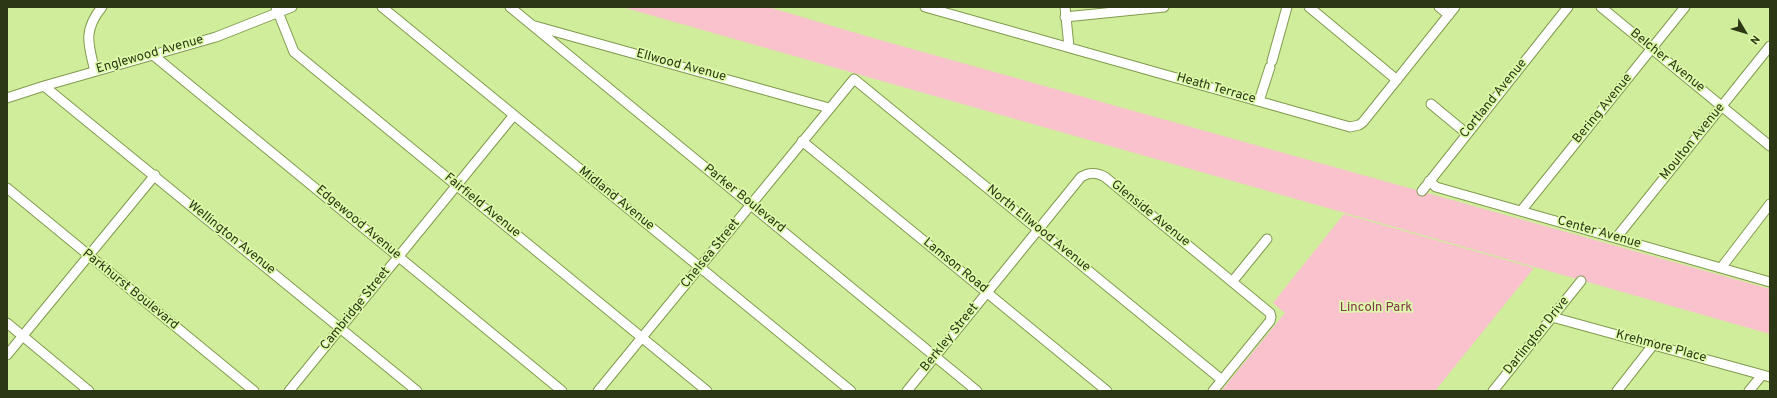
<!DOCTYPE html>
<style>
body{margin:0}
#map{position:relative;width:1777px;height:398px;overflow:hidden;background:#d0ed9c;font-family:Overpass,sans-serif}
canvas{display:block}
.frame{position:absolute;inset:0;border:8px solid #2c3716;pointer-events:none}
.north{position:absolute;left:1725px;top:12px;width:40px;height:40px;-webkit-text-stroke:3px #ddfaa9;paint-order:stroke;rotate:128deg;font-size:11px;font-weight:700;line-height:16px;text-align:center;color:#2c3716}
.north::after{content:'';display:block;margin:auto;width:14px;height:18px;background:#2c3716;clip-path:polygon(50% 0,100% 100%,50% 72%,0 100%)}
</style>
<div id="map">
<canvas width="1777" height="398"></canvas>
<div class="frame"></div>
<div class="north">N</div>
</div>
<script>
const g = document.querySelector('canvas').getContext('2d');
g.lineJoin = 'round';
function paint(path, color) { g.fillStyle = color; g.fill(path, 'evenodd'); }
function trace(path, color, width, dash) { g.strokeStyle = color; g.lineWidth = width; g.lineCap = dash ? 'butt' : 'round'; g.setLineDash(dash || []); g.stroke(path); }
function write(font, color, halo, rows, align = 'center') {
  g.font = font + ' Overpass,sans-serif'; g.lineWidth = 3.5; g.setLineDash([]); g.textBaseline = 'middle'; g.strokeStyle = halo; g.fillStyle = color; for (const [text, x, y, turn = 0] of rows) {
    g.save(); g.translate(x, y); g.rotate((+turn || 0) * Math.PI / 180); g.textAlign = isNaN(turn) ? turn : align; if (halo) g.strokeText(text, 0, 0); g.fillText(text, 0, 0); g.restore();
  }
}
paint(new Path2D(`
 M 622,7 L 768,7 L 873,38 L 1770,289 L 1770,334 Z
 M 1344,214 L 1534,268 L 1435,391 L 1221,391 L 1285,313 L 1273,303 Z`), '#f9c2cd');
const minor = new Path2D(`
 M 276,7 L 294,52 L 707,391
 M 382,7 L 851,391
 M 510,7 L 977,391
 M 925,7 L 1350,127 L 1359,125 L 1363,122 L 1455,7
 M 1065,7 L 1069,47
 M 1309,7 L 1397,80
 M 1439,7 L 1449,15
 M 1601,7 L 1770,146
 M 1065,17 L 1164,7
 M 535,26 L 829,108
 M 153,55 L 562,391
 M 1272,61 L 1287,7
 M 95,71 C 88,44 83,30 102,7
 M 44,86 L 417,391
 M 7,98 L 44,86 L 216,37 L 292,7
 M 1259,101 L 1270,67
 M 1431,104 L 1466,133
 M 802,141 L 1107,391
 M 1429,181 L 1436,187 L 1770,282
 M 7,188 L 254,391
 M 1422,191 L 1568,7
 M 1521,211 L 1685,7
 M 1616,238 L 1770,46
 M 1721,268 L 1770,204
 M 1232,282 L 1267,239
 M 1552,317 L 1770,377
 M 7,323 L 89,391
 M 7,355 L 155,175
 M 289,391 L 514,115
 M 598,391 L 854,79 L 1222,380
 M 907,391 L 1081,177 C 1089,172 1096,172 1105,177 L 1270,313 L 1271,317 L 1270,321 L 1213,391
 M 1493,391 L 1581,281
 M 1617,391 L 1653,345
 M 1749,391 L 1762,375`);
trace(minor, '#819b4e', 11);
trace(minor, '#fff', 9);
write('13px', '#2c3716', '#ddfaa9', [
 ["Englewood Avenue",150,55,-16],
 ["Belcher Avenue",1667,61,39],
 ["Ellwood Avenue",681,66,15],
 ["Heath Terrace",1216,89,16],
 ["Cortland Avenue",1494,99,-51],
 ["Bering Avenue",1603,109,-51],
 ["Moulton Avenue",1693,142,-51],
 ["Midland Avenue",616,199,39],
 ["Parker Boulevard",744,199,39],
 ["Fairfield Avenue",482,206,39],
 ["Glenside Avenue",1150,214,39],
 ["Edgewood Avenue",358,223,40],
 ["North Ellwood Avenue",1038,229,39],
 ["Center Avenue",1599,233,16],
 ["Wellington Avenue",231,238,39],
 ["Chelsea Street",711,254,-51],
 ["Lamson Road",955,266,39],
 ["Parkhurst Boulevard",130,290,39],
 ["Cambridge Street",356,309,-51],
 ["Darlington Drive",1537,336,-51],
 ["Berkley Street",950,338,-51],
 ["Krehmore Place",1661,347,15]
]);
write('13px', '#82324a', '#ddfaa9', [
 ["Lincoln Park",1376,308]
]);
</script>
